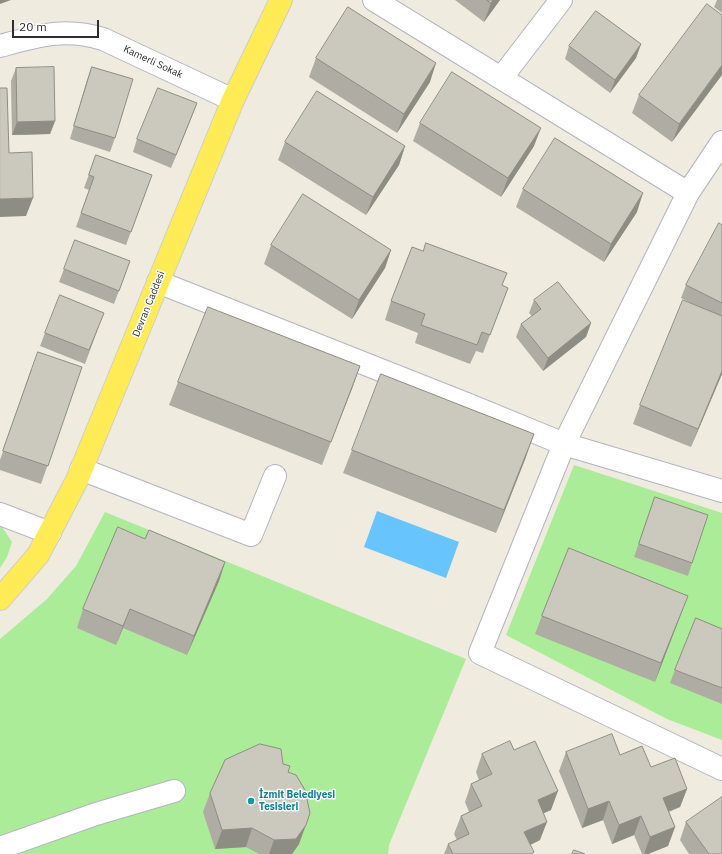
<!DOCTYPE html>
<meta charset="utf-8">
<style>
body{margin:0}
#map{position:relative;width:722px;height:854px;overflow:hidden;background:#f0ebdf;font-family:"IBM Plex Sans",sans-serif}
canvas{display:block}
.scale{position:absolute;left:12px;top:20px;width:87px;height:18px;box-sizing:border-box;border:2px solid #2e2e2e;border-top:0;padding-left:5px;font-size:12px;line-height:14px;white-space:nowrap;color:#2e2e2e;-webkit-text-stroke:3px #fff;paint-order:stroke}
</style>
<div id="map">
<canvas width="722" height="854"></canvas>
<div class="scale">20 m</div>
</div>
<script>
const g = document.querySelector('canvas').getContext('2d');
g.lineJoin = 'round';
function paint(path, color) { g.fillStyle = color; g.fill(path, 'evenodd'); }
function trace(path, color, width, dash) { g.strokeStyle = color; g.lineWidth = width; g.lineCap = dash ? 'butt' : 'round'; g.setLineDash(dash || []); g.stroke(path); }
function write(font, color, halo, rows, align = 'center') {
  g.font = font + ' "IBM Plex Sans",sans-serif'; g.lineWidth = 3; g.setLineDash([]); g.textBaseline = 'middle'; g.strokeStyle = halo; g.fillStyle = color; for (const [text, x, y, turn = 0] of rows) {
    g.save(); g.translate(x, y); g.rotate((+turn || 0) * Math.PI / 180); g.textAlign = isNaN(turn) ? turn : align; if (halo) g.strokeText(text, 0, 0); g.fillText(text, 0, 0); g.restore();
  }
}
paint(new Path2D(`
 M 574,465 L 722,513 L 722,740 L 667,719 L 506,635 Z
 M 105,512 L 466,659 L 389,845 L 388,854 L 0,854 L 0,639 L 47,599 L 76,566 Z
 M 0,524 L 12,542 L 7,557 L 0,568 Z`), '#aaec97');
paint(new Path2D(`
 M 377,511 L 459,542 L 446,578 L 364,547 Z`), '#68c4fc');
const minor = new Path2D(`
 M 374,0 L 688,193
 M 0,46 C 37,36 64,27 103,39 L 233,100
 M 502,77 L 561,0
 M 722,142 L 688,193 L 564,444 L 480,653 L 722,769
 M 158,282 L 469,405 L 564,444 L 722,491
 M 81,469 L 251,535 L 275,476
 M 0,514 L 50,533
 M 0,848 L 96,814 L 174,791`);
const major = new Path2D(`
 M 0,599 L 38,555 L 77,480 L 233,100 L 281,0`);
trace(minor, '#b3b4c2', 24);
trace(major, '#cdcdcd', 24);
trace(minor, '#fff', 22);
trace(major, '#ffeb55', 22);
paint(new Path2D(`
 M 455,0 L 500,0 L 484,22 Z
 M 717,0 L 722,0 L 722,13 L 714,7 Z
 M 722,15 L 672,142 L 632,113 L 639,95 Z
 M 641,44 L 636,58 L 610,93 L 565,59 L 569,46 Z
 M 316,58 L 430,82 L 397,133 L 309,77 Z
 M 92,67 L 115,138 L 110,152 L 70,139 L 87,80 Z
 M 16,68 L 55,121 L 50,134 L 12,135 L 11,81 Z
 M 197,103 L 171,168 L 133,152 L 137,139 Z
 M 420,123 L 534,146 L 501,197 L 413,141 Z
 M 285,142 L 405,146 L 399,165 L 366,215 L 278,160 Z
 M 96,155 L 152,175 L 126,245 L 76,227 L 89,190 L 84,188 Z
 M 523,189 L 637,212 L 604,262 L 516,207 Z
 M 722,225 L 722,374 L 691,447 L 633,424 L 640,405 L 699,307 L 681,298 L 686,285 Z
 M 271,245 L 391,250 L 385,268 L 352,319 L 264,264 Z
 M 130,261 L 114,304 L 59,282 L 64,269 Z
 M 502,286 L 508,288 L 483,353 L 476,351 L 470,364 L 415,343 L 418,333 L 385,320 L 391,301 Z
 M 534,300 L 591,323 L 586,337 L 543,371 L 516,337 L 521,324 L 532,316 L 529,313 Z
 M 99,326 L 85,364 L 40,346 L 45,333 Z
 M 360,366 L 322,465 L 169,405 L 178,382 Z
 M 82,367 L 41,484 L 0,470 L 0,460 L 31,370 Z
 M 352,450 L 526,457 L 496,533 L 343,473 Z
 M 655,497 L 692,563 L 688,576 L 634,557 Z
 M 145,539 L 225,562 L 219,581 L 187,655 L 123,628 L 116,645 L 77,628 L 83,609 Z
 M 681,614 L 655,682 L 535,634 L 542,616 Z
 M 722,629 L 722,704 L 670,683 L 675,670 Z
 M 514,750 L 551,810 L 543,813 L 540,840 L 530,845 L 533,854 L 444,854 L 448,844 L 457,840 L 454,834 L 461,816 L 469,812 L 465,802 L 471,784 L 479,780 L 476,772 L 482,754 Z
 M 566,752 L 620,755 L 687,789 L 680,807 L 669,812 L 675,827 L 668,846 L 648,854 L 642,854 L 634,835 L 612,844 L 603,820 L 582,828 L 559,771 Z
 M 283,764 L 288,772 L 299,844 L 292,854 L 259,854 L 246,847 L 215,849 L 203,812 L 210,793 Z
 M 686,822 L 722,854 L 689,854 L 680,840 Z`), '#afada3');
paint(new Path2D(`
 M 0,0 L 11,0 L 0,4 Z
 M 493,0 L 500,0 L 484,22 L 491,3 Z
 M 641,44 L 636,58 L 610,93 L 615,80 Z
 M 436,63 L 430,82 L 397,133 L 404,114 Z
 M 722,65 L 722,75 L 672,142 L 679,124 Z
 M 197,103 L 192,116 L 171,168 L 176,155 Z
 M 55,121 L 50,134 L 12,135 L 17,122 Z
 M 541,128 L 534,146 L 501,197 L 508,178 Z
 M 405,146 L 399,165 L 366,215 L 373,197 Z
 M 643,193 L 637,212 L 604,262 L 611,244 Z
 M 33,198 L 26,216 L 0,217 L 0,199 Z
 M 391,250 L 385,268 L 352,319 L 359,300 Z
 M 591,323 L 586,337 L 543,371 L 548,358 Z
 M 360,366 L 352,389 L 322,465 L 331,442 Z
 M 722,371 L 722,374 L 691,447 L 698,429 Z
 M 534,434 L 526,457 L 496,533 L 504,510 Z
 M 225,562 L 219,581 L 187,655 L 194,636 Z
 M 688,596 L 681,614 L 655,682 L 661,663 Z
 M 130,609 L 123,628 L 116,645 L 123,626 Z
 M 687,789 L 680,807 L 656,816 L 663,798 Z
 M 558,791 L 551,810 L 531,819 L 538,800 Z
 M 609,801 L 603,820 L 582,828 L 588,809 Z
 M 641,816 L 634,835 L 612,844 L 619,825 Z
 M 547,822 L 540,840 L 518,851 L 524,832 Z
 M 306,825 L 299,844 L 292,854 L 269,854 L 274,840 Z
 M 675,827 L 668,846 L 648,854 L 644,854 L 650,837 Z
 M 252,828 L 246,847 L 215,849 L 222,830 Z`), '#8e8d84');
const building = new Path2D(`
 M 487,0 L 493,0 L 491,3 Z
 M 707,4 L 722,15 L 722,65 L 679,124 L 639,95 Z
 M 348,7 L 436,63 L 404,114 L 316,58 Z
 M 596,11 L 641,44 L 615,80 L 569,46 Z
 M 54,67 L 55,121 L 17,122 L 16,68 Z
 M 92,67 L 133,79 L 115,138 L 74,126 Z
 M 452,72 L 541,128 L 508,178 L 420,123 Z
 M 0,88 L 7,88 L 9,153 L 32,152 L 33,198 L 0,199 Z
 M 158,88 L 197,103 L 176,155 L 137,139 Z
 M 317,91 L 405,146 L 373,197 L 285,142 Z
 M 555,138 L 643,193 L 611,244 L 523,189 Z
 M 96,155 L 152,175 L 131,232 L 81,213 L 94,177 L 89,175 Z
 M 303,194 L 391,250 L 359,300 L 271,245 Z
 M 719,223 L 722,225 L 722,303 L 686,285 Z
 M 75,240 L 130,261 L 119,291 L 64,269 Z
 M 426,243 L 507,273 L 502,285 L 508,288 L 490,335 L 482,332 L 477,345 L 421,325 L 425,314 L 391,301 L 412,247 L 423,251 Z
 M 558,282 L 591,323 L 548,358 L 521,324 L 541,309 L 534,300 Z
 M 60,295 L 104,313 L 89,350 L 45,333 Z
 M 683,300 L 722,316 L 722,371 L 698,429 L 640,405 Z
 M 208,307 L 360,366 L 331,442 L 178,382 Z
 M 38,352 L 82,367 L 48,466 L 3,451 Z
 M 381,374 L 534,434 L 504,510 L 352,450 Z
 M 655,497 L 708,515 L 692,563 L 639,544 Z
 M 118,527 L 145,539 L 149,530 L 225,562 L 194,636 L 130,609 L 123,626 L 83,609 Z
 M 569,548 L 688,596 L 661,663 L 542,616 Z
 M 696,618 L 722,629 L 722,688 L 675,670 Z
 M 612,734 L 620,755 L 642,746 L 651,767 L 675,758 L 687,789 L 663,798 L 675,827 L 650,837 L 641,816 L 619,825 L 609,801 L 588,809 L 566,752 Z
 M 510,741 L 514,750 L 535,741 L 558,791 L 538,800 L 547,822 L 524,832 L 534,852 L 531,854 L 453,854 L 448,844 L 469,834 L 461,816 L 482,806 L 471,784 L 492,774 L 482,754 Z
 M 260,744 L 281,749 L 283,764 L 290,766 L 288,772 L 296,775 L 305,790 L 310,813 L 306,825 L 296,839 L 274,840 L 252,828 L 222,830 L 210,793 L 225,760 Z
 M 722,797 L 722,854 L 709,854 L 686,822 Z
 M 574,850 L 585,854 L 572,854 Z`);
paint(building, '#cbc9bd');
trace(building, '#8e8d84', 1);
for (const [x, y, r, color] of [
 [251,801,4,"#0f9aa8"]
]) { const dot = new Path2D(); dot.arc(x, y, r, 0, 2 * Math.PI); g.fillStyle = color; g.fill(dot); trace(dot, '#fff', 1.5); }
write('10px', '#2e2e2e', '#fff', [
 ["Kamerli Sokak",153,62,25],
 ["Devran Caddesi",149,304,-68]
]);
write('bold 10px', '#0d838f', '#fff', [
 ["İzmit Belediyesi",259,795],
 ["Tesisleri",259,807]
], 'left');
</script>
